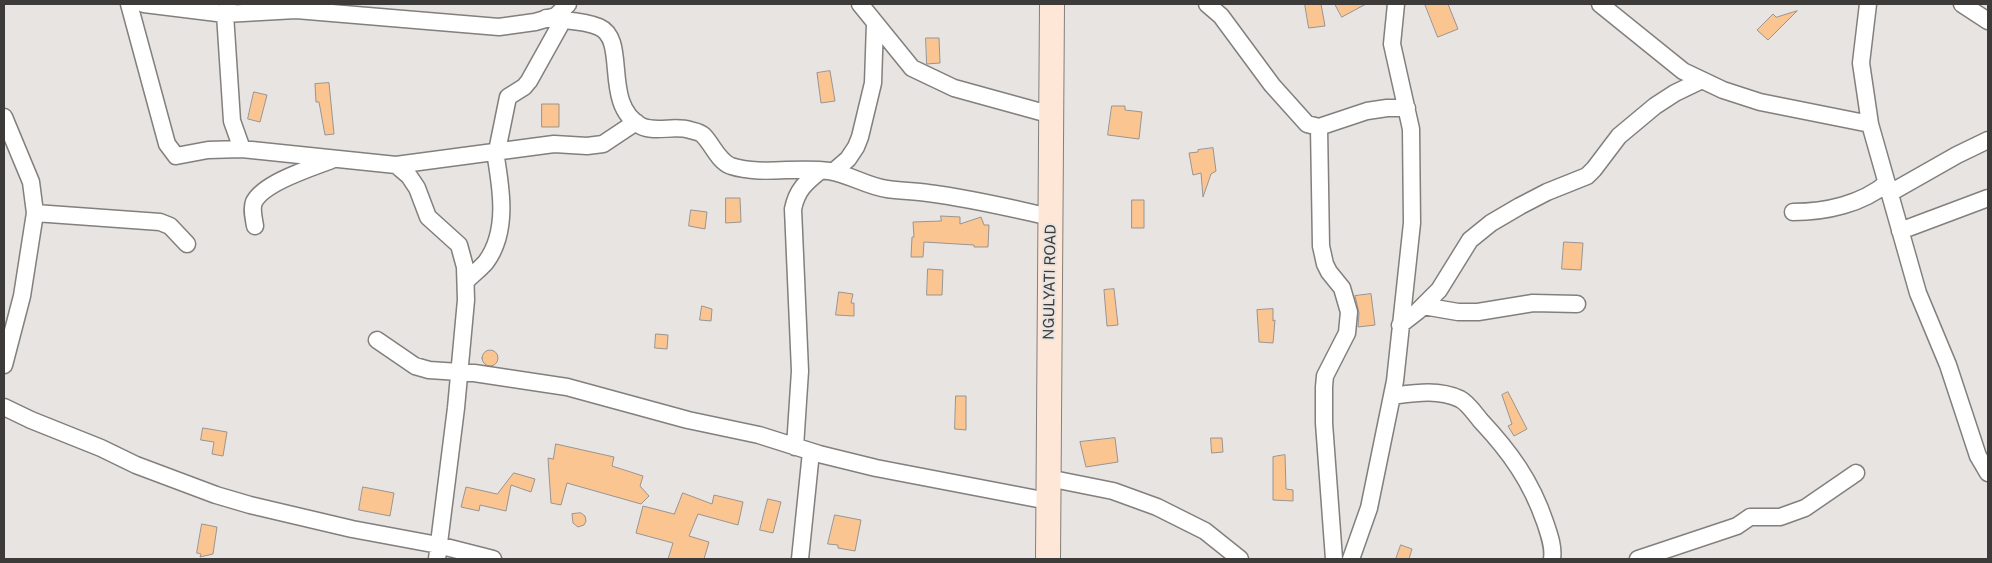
<!DOCTYPE html>
<style>
body{margin:0}
#map{position:relative;width:1992px;height:563px;overflow:hidden;background:#e8e4e1;font-family:"Public Sans",sans-serif}
canvas{display:block}
.frame{position:absolute;inset:0;border:5px solid #3c3b3a;pointer-events:none}
</style>
<div id="map">
<canvas width="1992" height="563"></canvas>
<div class="frame"></div>
</div>
<script>
const g = document.querySelector('canvas').getContext('2d');
g.lineJoin = 'round';
function paint(path, color) { g.fillStyle = color; g.fill(path, 'evenodd'); }
function trace(path, color, width, dash) { g.strokeStyle = color; g.lineWidth = width; g.lineCap = dash ? 'butt' : 'round'; g.setLineDash(dash || []); g.stroke(path); }
function write(font, color, halo, rows, align = 'center') {
  g.font = font + ' "Public Sans",sans-serif'; g.lineWidth = 4; g.setLineDash([]); g.textBaseline = 'middle'; g.strokeStyle = halo; g.fillStyle = color; for (const [text, x, y, turn = 0] of rows) {
    g.save(); g.translate(x, y); g.rotate((+turn || 0) * Math.PI / 180); g.textAlign = isNaN(turn) ? turn : align; if (halo) g.strokeText(text, 0, 0); g.fillText(text, 0, 0); g.restore();
  }
}
const building = new Path2D(`
 M 1305,4 L 1321,4 L 1325,26 L 1309,28 Z
 M 1335,4 L 1366,4 L 1342,17 Z
 M 1425,4 L 1448,4 L 1458,29 L 1438,37 Z
 M 1797,11 L 1768,40 L 1757,30 L 1773,14 L 1776,17 Z
 M 926,38 L 939,38 L 940,63 L 927,64 Z
 M 830,71 L 835,101 L 821,103 L 817,73 Z
 M 329,83 L 334,134 L 325,135 L 319,102 L 316,102 L 315,84 Z
 M 254,92 L 267,95 L 260,122 L 248,119 Z
 M 542,104 L 559,104 L 559,127 L 542,127 Z
 M 1112,106 L 1125,106 L 1125,110 L 1142,112 L 1139,139 L 1108,135 Z
 M 1213,148 L 1216,171 L 1211,174 L 1203,197 L 1201,173 L 1193,175 L 1189,153 L 1198,152 L 1198,150 Z
 M 726,198 L 740,198 L 741,222 L 726,223 Z
 M 1132,200 L 1144,200 L 1144,228 L 1132,228 Z
 M 691,210 L 707,212 L 705,229 L 689,226 Z
 M 941,216 L 960,217 L 960,224 L 981,217 L 984,225 L 989,225 L 988,247 L 974,247 L 974,245 L 924,242 L 923,257 L 911,257 L 912,237 L 914,237 L 913,222 L 941,221 Z
 M 1564,242 L 1583,243 L 1581,270 L 1562,269 Z
 M 928,269 L 943,270 L 942,295 L 927,295 Z
 M 1114,289 L 1118,325 L 1107,326 L 1104,290 Z
 M 839,292 L 853,294 L 851,303 L 854,303 L 854,316 L 836,315 Z
 M 1371,294 L 1375,325 L 1358,327 L 1359,313 L 1355,296 Z
 M 702,306 L 712,309 L 711,321 L 700,320 Z
 M 1273,309 L 1273,321 L 1275,320 L 1273,343 L 1259,342 L 1257,310 Z
 M 656,334 L 668,335 L 667,349 L 655,348 Z
 M482 358a8 8 0 1 1 16 0a8 8 0 1 1-16 0Z
 M 1508,392 L 1527,429 L 1514,436 L 1508,426 L 1512,424 L 1502,395 Z
 M 956,396 L 966,396 L 966,430 L 955,429 Z
 M 203,428 L 227,432 L 223,456 L 212,454 L 214,442 L 201,440 Z
 M 1115,438 L 1118,462 L 1086,467 L 1080,442 Z
 M 1211,438 L 1222,438 L 1223,452 L 1212,453 Z
 M 556,444 L 614,457 L 612,466 L 643,476 L 640,486 L 649,496 L 641,504 L 567,483 L 561,505 L 551,503 L 548,458 L 553,459 Z
 M 1285,455 L 1286,489 L 1293,490 L 1293,501 L 1273,500 L 1273,457 Z
 M 514,473 L 535,479 L 531,492 L 511,485 L 506,511 L 480,505 L 479,511 L 461,507 L 466,487 L 497,494 Z
 M 363,487 L 394,493 L 390,516 L 359,510 Z
 M 683,493 L 712,504 L 714,495 L 743,502 L 738,525 L 698,514 L 689,536 L 709,542 L 704,559 L 668,559 L 673,543 L 636,533 L 643,506 L 674,514 Z
 M 768,499 L 781,502 L 773,533 L 760,530 Z
 M 581,513 L 585,516 L 586,521 L 584,525 L 578,527 L 573,523 L 572,514 Z
 M 835,515 L 861,520 L 855,551 L 838,548 L 838,545 L 828,544 Z
 M 202,524 L 217,527 L 213,554 L 200,557 L 201,554 L 197,553 Z
 M 1401,545 L 1412,549 L 1409,559 L 1396,559 Z`);
paint(building, '#fbc592');
trace(building, '#989491', 1);
const minor = new Path2D(`
 M 129,4 L 167,144 L 176,156 L 208,150 L 242,149 L 396,165 L 409,176 L 417,188 L 428,217 L 459,245 L 465,267 L 466,300 L 456,408 L 437,559
 M 144,4 L 225,14 L 296,10 L 499,27 L 535,22 L 556,16 L 568,4
 M 860,4 L 912,68 L 954,88 L 1052,115
 M 1207,4 L 1221,16 L 1272,85 L 1307,124 L 1319,127 L 1367,111 L 1387,108 L 1407,108
 M 1600,4 L 1683,71 L 1723,90 L 1760,102 L 1870,124
 M 1868,4 L 1861,63 L 1870,124 L 1918,293 L 1948,365 L 1978,456 L 1988,473
 M 1962,4 L 1988,21
 M 228,6 L 225,14 L 232,121 L 242,149
 M 546,18 C 563,21 583,20 599,27 C 629,40 601,104 641,126 C 655,133 675,125 690,130 C 694,131 700,132 703,135 C 713,145 718,161 731,166 C 762,176 797,166 829,171 C 849,174 866,186 887,189 C 900,191 915,191 928,193 C 969,198 1010,208 1051,217
 M 4,117 L 31,182 L 35,213 L 22,296 L 4,365
 M 1319,127 L 1321,246 L 1325,264 L 1329,272 L 1342,288 L 1349,312 L 1347,333 L 1325,376 L 1324,387 L 1324,423 L 1334,559
 M 497,151 L 508,97 L 524,87 L 529,81 L 563,20
 M 396,165 L 554,144 L 587,146 L 603,144 L 636,122
 M 833,172 L 848,159 L 856,147 L 860,137 L 873,83 L 875,23
 M 1890,193 L 1957,155 L 1988,140
 M 1793,212 C 1826,212 1862,204 1887,183
 M 35,213 L 160,222 L 170,226 L 187,244
 M 255,226 C 254,219 251,209 254,202 C 264,182 314,167 334,159
 M 1900,231 L 1988,198
 M 466,281 C 472,275 480,269 486,262 C 509,231 501,187 495,152
 M 1423,306 L 1458,312 L 1478,312 L 1533,303 L 1577,304
 M 1400,325 L 1418,311 L 1439,290 L 1470,240 L 1491,223 L 1520,206 L 1547,192 L 1587,176 L 1594,169 L 1619,136 L 1655,106 L 1675,93 L 1702,80
 M 377,340 L 415,366 L 429,370 L 474,373 L 567,387 L 688,420 L 759,435 L 819,454 L 876,468 L 1048,501
 M 1392,396 C 1415,393 1438,389 1460,399 C 1468,403 1475,414 1481,421 C 1510,452 1531,481 1545,522 C 1549,534 1554,547 1552,559
 M 4,407 L 31,420 L 101,448 L 136,465 L 216,495 L 250,505 L 352,529 L 438,545 L 493,559
 M 795,447 L 800,371 L 793,209 C 797,190 805,183 820,171
 M 1048,478 L 1113,491 L 1157,507 L 1205,531 L 1240,559
 M 800,559 L 811,452
 M 1351,559 L 1369,508 L 1395,381 L 1412,223 L 1411,129 L 1392,44 L 1396,4
 M 1638,559 L 1737,526 L 1750,517 L 1780,517 L 1805,508 L 1856,473`);
const secondary = new Path2D(`
 M 1048,559 L 1052,4`);
trace(minor, '#827f7c', 19);
trace(secondary, '#827f7c', 26);
trace(minor, '#fff', 16);
trace(secondary, '#ffe7d8', 24);
write('15px', '#3c3b3a', '#e8e4e1', [
 ["NGULYATI ROAD",1050,282,-89]
]);
</script>
